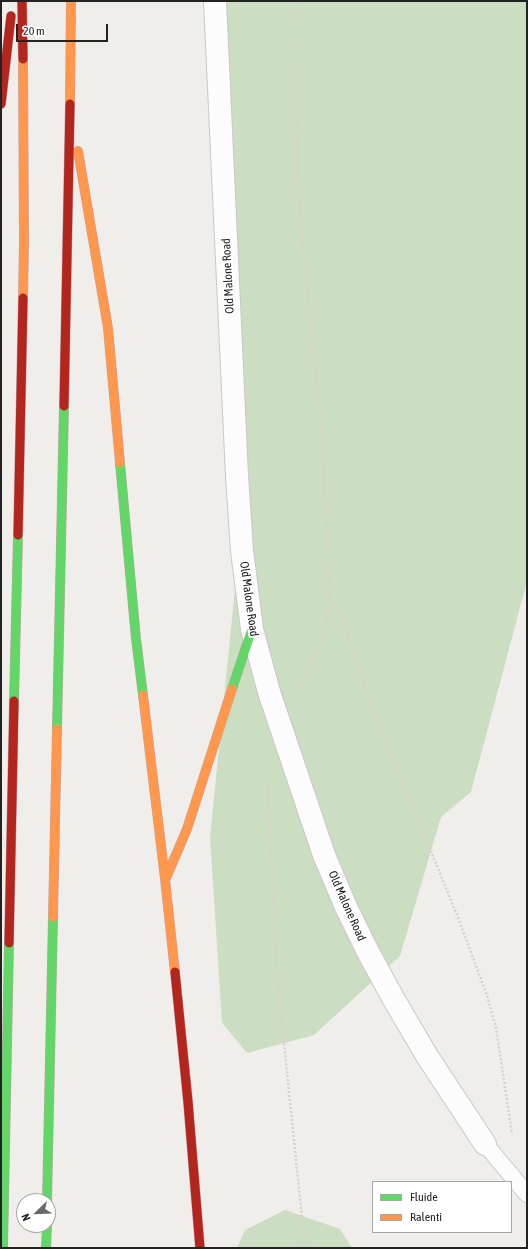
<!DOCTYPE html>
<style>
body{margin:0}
#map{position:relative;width:528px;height:1249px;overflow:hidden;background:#f0eeeb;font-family:"Asap Condensed",sans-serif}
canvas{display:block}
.frame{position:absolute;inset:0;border:2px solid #222;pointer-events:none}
.legend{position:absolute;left:372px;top:1181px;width:140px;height:52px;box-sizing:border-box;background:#fff;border:1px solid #a7a7a7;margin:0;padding:5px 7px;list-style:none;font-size:12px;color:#222}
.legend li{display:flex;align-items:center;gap:8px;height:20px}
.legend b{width:20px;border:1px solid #a7a7a7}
.north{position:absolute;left:16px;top:1193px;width:40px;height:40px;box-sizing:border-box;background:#fff;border:1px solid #a7a7a7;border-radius:50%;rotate:247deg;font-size:11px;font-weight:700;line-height:16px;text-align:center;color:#222}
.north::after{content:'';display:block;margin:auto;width:14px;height:18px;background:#6a6968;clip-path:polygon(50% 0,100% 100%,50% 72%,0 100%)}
.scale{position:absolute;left:16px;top:24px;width:92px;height:18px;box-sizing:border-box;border:2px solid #222;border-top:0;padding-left:5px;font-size:12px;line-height:14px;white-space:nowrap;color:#222;-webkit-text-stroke:3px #fff;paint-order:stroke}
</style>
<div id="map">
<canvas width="528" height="1249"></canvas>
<div class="frame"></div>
<ul class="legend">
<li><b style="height:5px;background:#63d668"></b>Fluide</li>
<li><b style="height:5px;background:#ff974d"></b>Ralenti</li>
</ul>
<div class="north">N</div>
<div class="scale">20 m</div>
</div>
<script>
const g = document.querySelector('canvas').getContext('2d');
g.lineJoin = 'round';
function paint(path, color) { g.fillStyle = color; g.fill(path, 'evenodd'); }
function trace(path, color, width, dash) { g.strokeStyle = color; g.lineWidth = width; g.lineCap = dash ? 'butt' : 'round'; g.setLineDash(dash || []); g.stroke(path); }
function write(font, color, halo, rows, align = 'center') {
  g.font = font + ' "Asap Condensed",sans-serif'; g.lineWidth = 4; g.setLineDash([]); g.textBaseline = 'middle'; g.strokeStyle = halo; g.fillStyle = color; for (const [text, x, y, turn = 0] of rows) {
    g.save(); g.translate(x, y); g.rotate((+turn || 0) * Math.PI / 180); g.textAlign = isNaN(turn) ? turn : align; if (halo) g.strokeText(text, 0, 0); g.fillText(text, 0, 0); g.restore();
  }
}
paint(new Path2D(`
 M 208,1 L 527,1 L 527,581 L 471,792 L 441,817 L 400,956 L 314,1035 L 247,1053 L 222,1023 L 210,837 L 235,589 Z
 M 285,1210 L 340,1229 L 352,1248 L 237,1248 L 245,1230 Z`), '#cbdec1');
const lane = new Path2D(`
 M 485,1144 L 527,1194`);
const street = new Path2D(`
 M 215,1 L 237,476 L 242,551 L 252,629 L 269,692 L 324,855 L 346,907 L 367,950 L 393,998 L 427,1056 L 485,1144`);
const fast = new Path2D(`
 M 120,463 L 136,639 L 143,695
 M 232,689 L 252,629
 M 14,701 L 18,535
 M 57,729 L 64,406
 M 47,1201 L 53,917
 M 3,1248 L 9,943
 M 46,1248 L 47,1225`);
const slow = new Path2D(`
 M 70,104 L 71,1
 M 78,151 L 108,328 L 120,463
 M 23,298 L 24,244 L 23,59
 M 143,695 L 165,879 L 175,972
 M 166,878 L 187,829 L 232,689
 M 53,917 L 57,729`);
const jam = new Path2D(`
 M 22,1 L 23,59
 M 1,104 L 11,16
 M 64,406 L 70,104
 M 18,535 L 23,298
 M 9,943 L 14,701
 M 175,972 L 188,1102 L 200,1248`);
trace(lane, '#c9c8c7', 18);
trace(street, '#c9c8c7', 24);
trace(fast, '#c5a2ac', 10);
trace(slow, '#c5a2ac', 10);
trace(jam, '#c5a2ac', 10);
trace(new Path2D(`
 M 329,600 L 335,604 L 339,610 L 374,713 L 457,915 L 487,995 L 496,1028 L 512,1134
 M 297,689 C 308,672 318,652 324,632 C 328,618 328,603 330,588 L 321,425 L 302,239 L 297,174 L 299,1
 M 268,780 L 268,792 L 277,976 L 304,1237 L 304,1248`), '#dccecd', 2.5, [2, 2]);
trace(lane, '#fdfcfc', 16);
trace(street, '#fdfcfc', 22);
trace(fast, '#63d668', 9);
trace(slow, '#ff974d', 9);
trace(jam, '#b3261e', 9);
write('12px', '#222', '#fff', [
 ["Old Malone Road",228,276,-93],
 ["Old Malone Road",249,599,82],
 ["Old Malone Road",347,906,66]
]);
</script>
